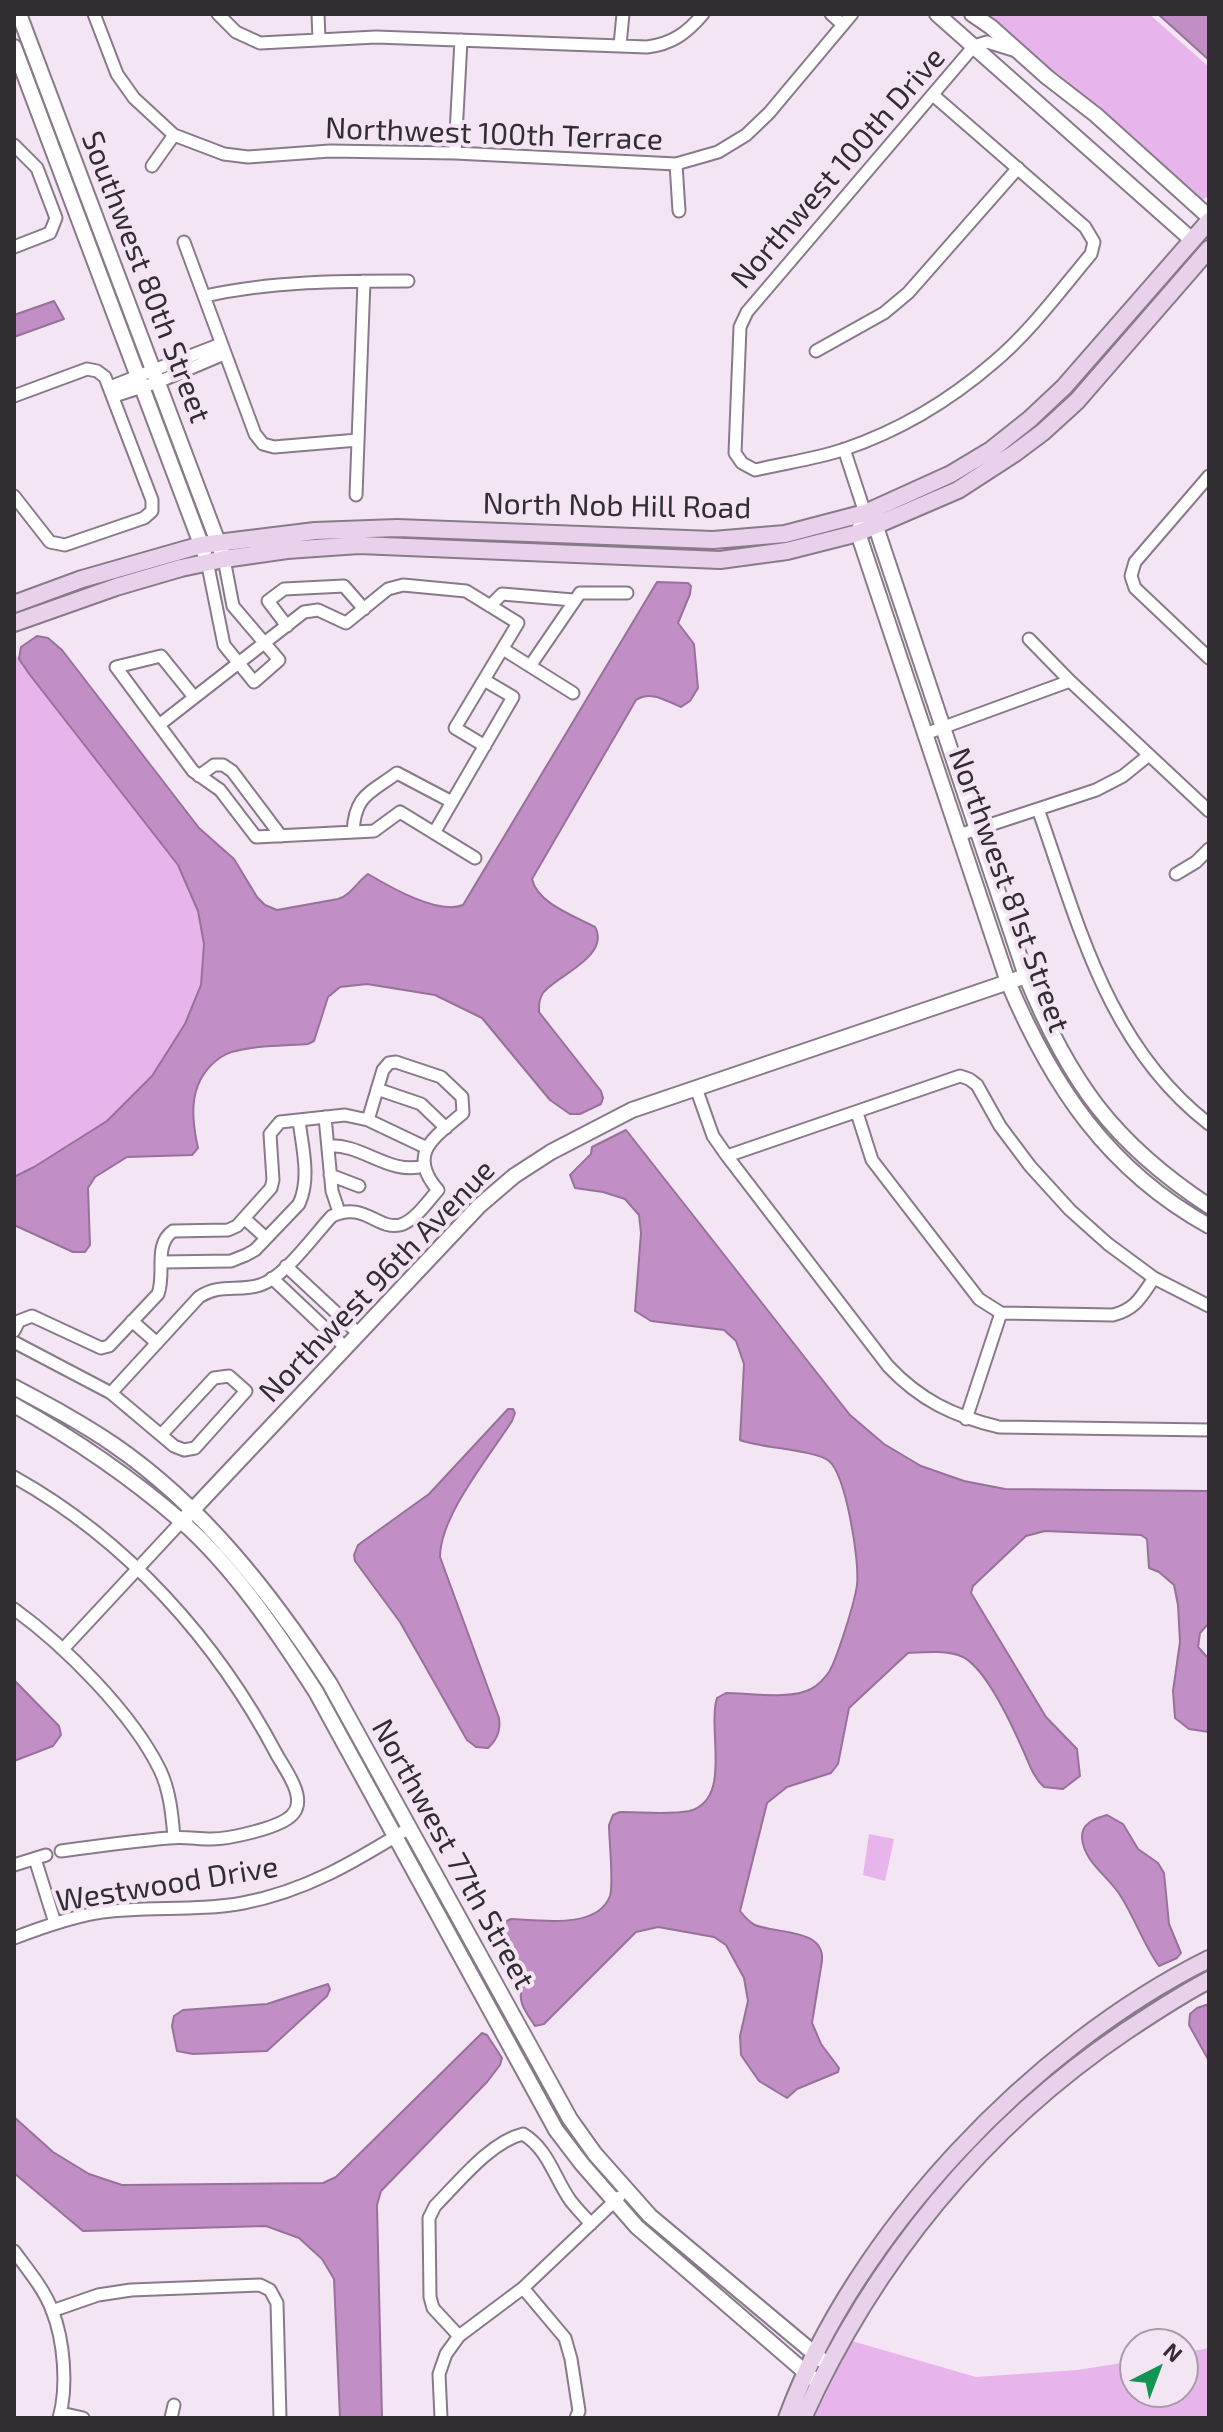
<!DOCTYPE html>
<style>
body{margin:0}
#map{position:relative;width:1223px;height:2432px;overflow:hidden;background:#f4e5f5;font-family:"Exo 2",sans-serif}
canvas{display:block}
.frame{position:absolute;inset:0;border:16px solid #322d33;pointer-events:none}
.north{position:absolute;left:1119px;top:2328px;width:80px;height:80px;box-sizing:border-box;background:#f4e5f5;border:2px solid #a69ba7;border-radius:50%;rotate:42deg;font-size:22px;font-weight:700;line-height:32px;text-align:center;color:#322d33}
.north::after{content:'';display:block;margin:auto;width:28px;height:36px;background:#129452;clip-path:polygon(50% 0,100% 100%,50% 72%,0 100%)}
</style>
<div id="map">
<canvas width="1223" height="2432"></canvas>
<div class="frame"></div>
<div class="north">N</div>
</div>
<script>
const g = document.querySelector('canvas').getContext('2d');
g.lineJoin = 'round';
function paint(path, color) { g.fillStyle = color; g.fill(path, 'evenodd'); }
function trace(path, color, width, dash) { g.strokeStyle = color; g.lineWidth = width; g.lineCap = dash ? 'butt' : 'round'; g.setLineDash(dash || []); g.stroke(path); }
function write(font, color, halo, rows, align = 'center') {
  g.font = font + ' "Exo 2",sans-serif'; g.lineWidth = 8; g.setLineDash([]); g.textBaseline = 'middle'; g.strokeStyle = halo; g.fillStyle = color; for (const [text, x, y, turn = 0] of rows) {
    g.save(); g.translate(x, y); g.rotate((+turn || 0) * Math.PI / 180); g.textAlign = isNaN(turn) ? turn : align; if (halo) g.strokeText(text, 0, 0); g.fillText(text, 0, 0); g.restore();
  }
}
paint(new Path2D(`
 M 977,14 L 1149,14 L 1209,67 L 1209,196 L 1202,200 L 1057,73 L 1053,77 Z
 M 14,653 L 183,866 L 203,913 L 210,955 L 193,1022 L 146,1091 L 80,1147 L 14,1177 Z
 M 869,1834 L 894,1839 L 885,1881 L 863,1875 Z
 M 852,2341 L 976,2377 L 1077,2370 L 1135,2361 L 1135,2392 L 1183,2392 L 1183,2353 L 1209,2348 L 1209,2418 L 814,2418 Z`), '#e8b4ec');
const water = new Path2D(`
 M 1158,14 L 1209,14 L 1209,60 Z
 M 54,301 L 64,319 L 14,337 L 14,315 Z
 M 657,582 L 688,583 L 691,586 L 690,594 L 678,623 L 694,644 L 698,688 L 690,701 L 681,707 C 666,701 651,690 636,700 L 532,879 C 537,903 574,916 595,927 C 611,956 556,976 543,993 C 539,999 539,1005 539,1012 L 601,1091 L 603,1098 L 601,1104 L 580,1114 L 570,1114 L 550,1100 L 482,1018 L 435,995 L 367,984 L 340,987 L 328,997 L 314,1041 L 308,1044 C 287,1046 238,1045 221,1057 C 189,1079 190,1113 198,1148 L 192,1155 L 127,1157 L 95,1177 L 88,1188 L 90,1245 L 85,1252 L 73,1252 L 14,1225 L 14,1177 L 34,1167 L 107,1121 L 152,1076 L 185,1024 L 201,985 L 204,944 L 198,911 L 178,865 L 30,675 L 19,659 L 21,647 L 37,636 L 48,638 L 62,650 L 199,828 L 234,859 L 257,897 L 265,905 L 277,910 L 338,899 C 351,895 357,882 368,874 C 390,887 438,915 463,905 Z
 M 626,1130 L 850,1415 L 884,1444 L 921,1466 L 964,1481 L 1005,1489 L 1209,1491 L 1209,1623 L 1200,1633 L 1198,1647 L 1209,1659 L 1209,1732 L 1189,1729 L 1175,1718 L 1173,1691 L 1180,1642 L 1178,1605 L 1174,1585 L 1159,1572 L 1149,1568 L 1147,1539 L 1141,1535 L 1045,1531 L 1026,1536 L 973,1586 L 971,1593 L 1046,1717 L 1077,1749 L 1080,1776 L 1063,1789 L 1044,1787 C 1033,1777 1029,1763 1023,1750 C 1012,1725 986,1669 963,1657 C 948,1650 924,1652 908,1653 L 849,1708 L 838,1764 L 831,1773 L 787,1787 L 767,1803 L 740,1911 C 744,1916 749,1922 755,1925 C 776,1934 825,1928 822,1961 L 812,2023 L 821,2044 L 839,2068 L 838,2072 L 797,2089 L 787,2098 L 759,2081 L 741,2055 L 740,2036 L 748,2001 L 744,1978 L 726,1945 L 714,1937 L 658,1927 L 636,1932 L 544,2024 L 535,2026 C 527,2013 517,2003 522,1987 L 495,1935 L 500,1924 L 511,1919 C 539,1920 597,1930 610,1896 C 614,1884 609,1840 609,1825 L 613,1815 L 620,1812 C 640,1812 671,1815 689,1811 C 733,1800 707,1730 717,1698 L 726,1693 C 749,1693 791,1700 811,1689 C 817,1686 825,1678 829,1672 C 837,1659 855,1601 857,1585 C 860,1562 846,1475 829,1461 C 816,1450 760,1448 740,1440 L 744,1364 L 736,1341 L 724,1330 L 651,1321 L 635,1311 L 641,1233 L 639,1215 L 625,1199 L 603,1192 L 575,1188 L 570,1175 L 591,1154 L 592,1147 Z
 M 508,1409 L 513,1409 L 515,1413 L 512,1421 C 489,1457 440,1516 440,1557 L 499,1718 C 501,1731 497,1740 488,1748 L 476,1747 L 467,1740 L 400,1622 L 355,1561 L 354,1555 L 358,1545 L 429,1494 Z
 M 14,1680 L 59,1726 L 61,1735 L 53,1746 L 14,1761 Z
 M 1107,1815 L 1123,1824 L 1138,1849 L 1158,1863 L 1164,1873 L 1169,1924 L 1181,1953 L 1177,1958 L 1159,1966 C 1143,1944 1135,1918 1120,1895 C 1108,1876 1084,1862 1082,1838 C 1081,1823 1096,1818 1107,1815 Z
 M 328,1984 L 330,1989 L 327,1996 L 267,2051 L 193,2054 L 177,2051 L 172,2026 L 174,2016 L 183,2010 L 267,2004 Z
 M 1209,2004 L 1209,2061 L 1189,2025 L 1190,2014 L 1197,2008 Z
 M 482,2033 L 487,2035 L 502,2058 L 500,2065 L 487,2082 L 381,2191 L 377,2205 L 382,2418 L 340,2418 L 334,2279 L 322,2259 L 299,2238 L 266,2226 L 83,2231 L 14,2173 L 14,2117 L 53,2152 L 89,2174 L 122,2185 L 323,2183 L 336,2177 Z`);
paint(water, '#c28ec6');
trace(water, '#97719a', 2);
const minor = new Path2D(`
 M 94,14 L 117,74 L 134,98 L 174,135 L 224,154 L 248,157 L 330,151 L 455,153 L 676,164 L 718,152 L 746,135 L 769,113 L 852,14
 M 218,14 L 236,32 L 260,43 L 376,37 L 647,47 C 672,44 687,33 703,14
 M 318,14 L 319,39
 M 831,14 L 843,25
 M 620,45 L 623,14
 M 933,95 L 1085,227 L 1094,242 L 1091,254 C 1060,291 1030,332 993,363 C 950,400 898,431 845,449 C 816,459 784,463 755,470 L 742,463 L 735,453 L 740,327 L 747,312 L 974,46 L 987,42 L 1013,50
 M 14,145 L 37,168 L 56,218 L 50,233 L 14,247
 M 455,153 L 461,40
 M 676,164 L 679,211
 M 152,166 L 174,135
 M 184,242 L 255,434 L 263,444 L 274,447 L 358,440
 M 205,296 C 272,281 341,281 408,281
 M 816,351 L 884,313 L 908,293 L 1018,168
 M 110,387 L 221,344
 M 14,396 L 87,369 L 97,371 L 105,377 L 152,500 L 152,511 L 144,518 L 65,545 L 50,542 L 14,496
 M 114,396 L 158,382 L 224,354
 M 844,449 L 865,513
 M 1209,476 L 1135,562 L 1131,576 L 1135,588 L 1209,658
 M 356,495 L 364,281
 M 207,561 L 224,645 L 254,682 L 279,660 L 233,606 L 224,559
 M 490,606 L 502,594 L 573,600
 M 287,626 L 268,601 L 284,589 L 344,586 L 364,609
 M 1029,639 L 1070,681 L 1209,811
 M 503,649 L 573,693
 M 530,666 L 580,593 L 627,593
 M 194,697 L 161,656 L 116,667 L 193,771 L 220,790 L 256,837 L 374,831 L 400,812 L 475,858
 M 159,725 L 304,612 L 318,610 L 346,623 L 388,589 L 403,585 L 466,591 L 518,623 L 455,728 L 485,746
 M 925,734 L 1070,681
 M 199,776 L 214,765 L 223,765 L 232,771 L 281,836
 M 1038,809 C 1079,925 1107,1045 1209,1124
 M 353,832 C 355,795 369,794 397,773 L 452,802
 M 434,833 L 513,697 L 484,680
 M 959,835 L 1096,790 L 1123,776 L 1149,755
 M 1176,874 L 1196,862 L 1209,849
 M 696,1088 L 713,1136 L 727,1156 L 888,1366 C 920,1400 953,1416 999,1427 L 1209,1430
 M 377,1089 L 421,1104 L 446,1128
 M 857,1113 L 872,1160 L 979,1299 L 1001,1313 L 1113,1315 C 1136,1309 1141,1297 1154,1278
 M 325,1117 L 332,1191 L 339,1212
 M 328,1146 C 362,1143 389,1176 424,1166
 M 727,1156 L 960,1076 L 969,1079 L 977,1085 L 1000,1126 L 1030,1166 L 1070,1210 L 1108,1244 L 1154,1278 L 1209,1306
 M 330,1175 L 359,1186
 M 244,1218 L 266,1238
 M 162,1262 L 231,1261 L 246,1255 L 255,1250 L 299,1204 C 311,1178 302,1147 299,1120
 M 286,1266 L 358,1333
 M 272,1278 L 345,1347
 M 132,1321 L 157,1343
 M 14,1331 L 19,1321 L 32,1316 L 101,1348 L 109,1346 L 158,1294 C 166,1273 153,1245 173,1231 L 228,1230 L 237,1226 L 271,1188 L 273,1180 L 270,1134 L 280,1122 L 345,1115 L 368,1120 L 427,1148
 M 14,1342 L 111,1393 L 174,1446 L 184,1450 L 195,1448 L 246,1391 L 229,1376 L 214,1378 L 161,1435
 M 111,1393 L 199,1297 C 220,1283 238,1292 260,1285 C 284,1278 314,1235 332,1216 C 364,1201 377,1230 400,1225 C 415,1221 428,1201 438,1190 C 406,1153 435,1137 463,1113 L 462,1097 L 441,1077 L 396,1062 L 389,1063 L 383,1070 L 368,1120
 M 966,1419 L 1001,1313
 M 14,1477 C 127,1540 217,1641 277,1755 C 286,1771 308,1799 292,1815 C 280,1828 229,1839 211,1839 C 197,1839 183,1836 169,1838 C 133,1841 97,1846 61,1851
 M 14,1609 C 65,1646 132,1713 160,1770 C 170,1791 172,1815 174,1837
 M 63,1649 L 182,1521
 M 35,1859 L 55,1923
 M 14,1865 L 46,1855
 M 14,1938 C 40,1928 68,1918 96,1913 C 144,1905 194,1912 243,1903 C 306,1891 354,1862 409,1828
 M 14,2251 C 28,2270 44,2289 52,2310 C 64,2340 68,2387 59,2418
 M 523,2288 L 565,2338 L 571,2359 L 579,2411 L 576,2418
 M 52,2311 L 98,2295 L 131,2290 L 260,2285 L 270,2290 L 277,2303 L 280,2418
 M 459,2336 L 433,2308 L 430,2297 L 429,2218 L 435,2206 C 459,2182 490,2142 523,2134 C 548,2149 554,2177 570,2200 C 576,2208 584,2216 591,2224
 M 61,2413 L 83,2418
 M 171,2418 L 174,2405
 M 441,2418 L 439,2374 L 446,2354 L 459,2336 L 523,2288 L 619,2197`);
const tertiary = new Path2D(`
 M 19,14 L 222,553
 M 937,14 L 1192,240
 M 972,14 L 991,27 L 1047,77 L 1096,115 L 1209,217
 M 14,47 L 204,552
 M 865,513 L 858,533 L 1008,982 C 1052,1086 1108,1170 1209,1226
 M 870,519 L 876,527 L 1026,976 C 1069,1081 1113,1143 1209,1206
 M 14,1387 C 48,1405 82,1423 114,1445 C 203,1506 272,1595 330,1684 L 570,2119 L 595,2154 L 650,2216 L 822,2360
 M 14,1405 C 73,1438 128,1475 180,1520 C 233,1566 278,1633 316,1692 L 556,2130 L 582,2164 L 637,2227 L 812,2378
 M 185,1518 L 479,1206 L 514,1176 L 551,1152 L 632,1110 L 1026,976`);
const secondary = new Path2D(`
 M 14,604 L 82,579 L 201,545 L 315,531 L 397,528 L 713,540 L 785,534 L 865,513 L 951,474 L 991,450 L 1030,419 L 1064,387 L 1209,221
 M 14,623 L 116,587 L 181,568 L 224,559 L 287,550 L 359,545 L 720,560 L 787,551 L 858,533 L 958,490 L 1015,453 L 1043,432 L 1077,401 L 1209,249
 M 787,2418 C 855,2233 1033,2046 1209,1959
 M 803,2418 C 874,2261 983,2127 1126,2031 C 1153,2013 1180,1995 1209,1980`);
trace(minor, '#887b89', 15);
trace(tertiary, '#887b89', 18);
trace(secondary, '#887b89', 20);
trace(minor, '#fff', 11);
trace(tertiary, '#fff', 14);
trace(secondary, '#e9d1eb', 16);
write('30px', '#322d33', '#f4e5f5', [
 ["Northwest 100th Terrace",494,134,2],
 ["Northwest 100th Drive",838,168,-49],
 ["Southwest 80th Street",146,277,69],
 ["North Nob Hill Road",617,506,1],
 ["Northwest 81st Street",1009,890,70],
 ["Northwest 96th Avenue",377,1281,-46],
 ["Northwest 77th Street",453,1854,61],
 ["Westwood Drive",167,1884,-9]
]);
</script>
